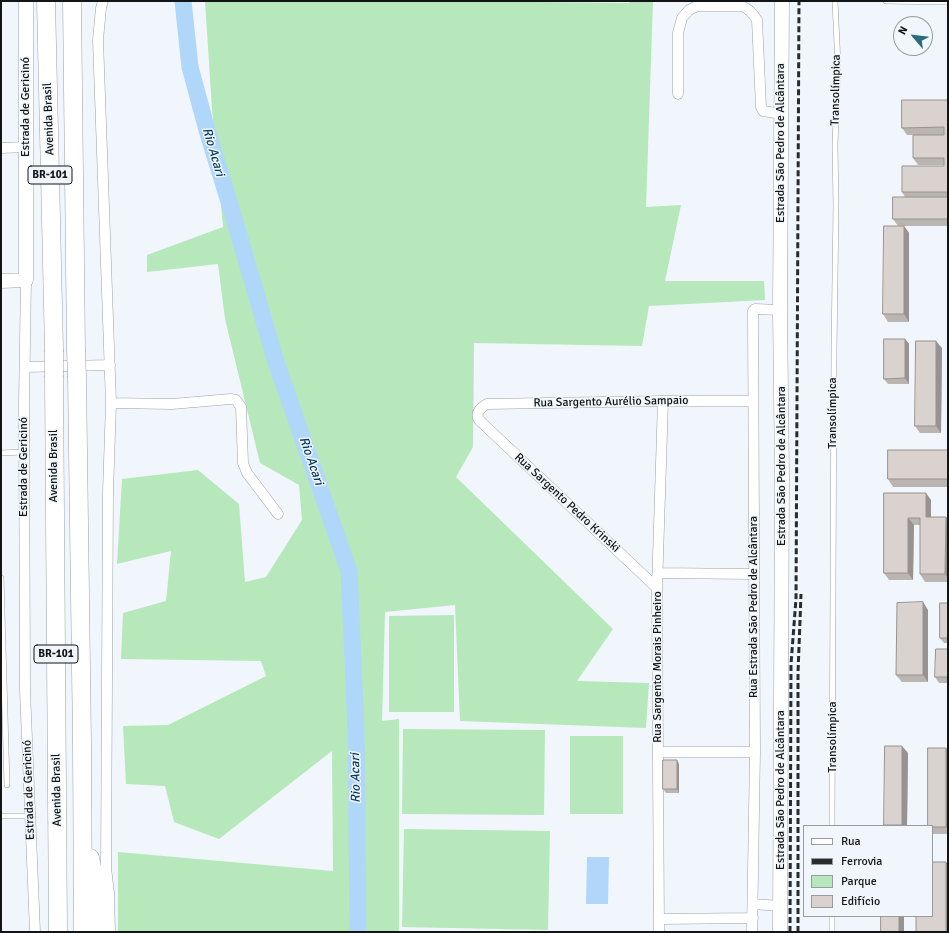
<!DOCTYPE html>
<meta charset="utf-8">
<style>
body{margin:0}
#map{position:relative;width:949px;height:933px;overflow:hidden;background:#f0f6fb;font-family:Signika,sans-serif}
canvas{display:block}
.frame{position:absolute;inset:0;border:2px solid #121416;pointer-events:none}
.legend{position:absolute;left:803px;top:825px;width:130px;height:92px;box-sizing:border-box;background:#f0f6fb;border:1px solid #979c9f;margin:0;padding:5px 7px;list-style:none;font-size:12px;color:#121416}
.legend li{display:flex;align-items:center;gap:8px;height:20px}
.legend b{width:20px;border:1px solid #979c9f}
.north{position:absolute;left:893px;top:16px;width:40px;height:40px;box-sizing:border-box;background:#f0f6fb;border:1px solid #979c9f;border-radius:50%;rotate:298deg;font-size:11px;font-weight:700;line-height:16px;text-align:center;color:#121416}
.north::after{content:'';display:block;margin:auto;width:14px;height:18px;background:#296c7e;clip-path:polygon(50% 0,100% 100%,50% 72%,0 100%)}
</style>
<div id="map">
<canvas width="949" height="933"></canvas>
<div class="frame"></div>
<ul class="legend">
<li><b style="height:5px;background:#fff"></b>Rua</li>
<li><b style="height:5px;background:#292b2d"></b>Ferrovia</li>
<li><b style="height:11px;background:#b6e8bb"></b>Parque</li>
<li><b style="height:11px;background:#d9d2ce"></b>Edifício</li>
</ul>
<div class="north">N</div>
</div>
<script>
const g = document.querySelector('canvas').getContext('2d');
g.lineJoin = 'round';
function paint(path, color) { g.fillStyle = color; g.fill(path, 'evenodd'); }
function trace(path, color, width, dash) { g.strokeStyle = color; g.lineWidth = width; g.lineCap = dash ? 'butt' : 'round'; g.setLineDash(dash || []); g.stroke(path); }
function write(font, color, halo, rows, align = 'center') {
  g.font = font + ' Signika,sans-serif'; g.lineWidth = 3; g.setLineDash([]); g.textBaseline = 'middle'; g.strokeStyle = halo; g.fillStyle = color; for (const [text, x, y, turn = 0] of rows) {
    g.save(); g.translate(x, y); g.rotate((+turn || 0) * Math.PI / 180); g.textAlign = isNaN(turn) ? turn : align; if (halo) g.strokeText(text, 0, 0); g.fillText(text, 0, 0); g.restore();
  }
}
paint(new Path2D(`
 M 205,1 L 452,1 L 629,3 L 629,1 L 653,1 L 646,207 L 681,205 L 665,281 L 764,281 L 765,300 L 649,306 L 642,346 L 474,343 L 473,447 L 456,477 L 613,629 L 577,681 L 649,683 L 646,728 L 460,721 L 455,605 L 385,612 L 382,721 L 399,719 L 399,932 L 118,932 L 118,852 L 333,871 L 332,751 L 219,839 L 174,822 L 165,786 L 126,784 L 123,726 L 168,725 L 266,676 L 261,661 L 121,659 L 123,613 L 166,601 L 171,551 L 117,564 L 122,479 L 198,470 L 239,504 L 245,582 L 266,577 L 302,520 L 299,485 L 260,463 L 225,319 L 218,264 L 147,272 L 147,255 L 223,227 L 212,109 Z
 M 454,615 L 454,712 L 389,712 L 389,616 Z
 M 403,729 L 545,730 L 544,815 L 402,814 Z
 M 570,736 L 623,736 L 623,814 L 570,814 Z
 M 404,829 L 550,831 L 548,930 L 402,927 Z`), '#b6e8bb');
paint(new Path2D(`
 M 587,857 L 609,857 L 608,904 L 586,904 Z`), '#b0d7f9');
trace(new Path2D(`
 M 183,1 L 190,67 L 207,130 L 233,215 L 276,362 L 349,571 L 356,731 L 358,932`), '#b0d7f9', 17);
const lane = new Path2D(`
 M 886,1 L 948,2
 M 1,453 L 24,452
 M 1,578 L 7,785
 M 1,816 L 30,816
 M 832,826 L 834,350 L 836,206 L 835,145 L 838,65 L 835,1
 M 832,932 L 832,916`);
const street = new Path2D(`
 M 103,1 L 101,8 L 98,40 L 111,403 L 108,492 L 106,868 L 109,893 L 110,932
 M 678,94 L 678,33 L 682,18 L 689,10 L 697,6 L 742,6 C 749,9 753,13 757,20 L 761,107 L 763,111 L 782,114
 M 1,148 L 26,147
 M 26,280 L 24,403 L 25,691 L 35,932
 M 25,367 L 110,365
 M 111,403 L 172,404 L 231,399 L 236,400 L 241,407 L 243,463 L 247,473 L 278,514
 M 658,573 L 753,574
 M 657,588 L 479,420 C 475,413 480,408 487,404 L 663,401 L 753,401
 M 659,752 L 755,752
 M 753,904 L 780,906
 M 659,919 L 753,918
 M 659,932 L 657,588 L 663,401
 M 752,932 L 755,752 L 753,311 L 755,309 L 780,310`);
const secondary = new Path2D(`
 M 1,281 L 26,280 L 26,1
 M 780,932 L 782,477 L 780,310 L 782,1`);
const highway = new Path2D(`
 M 46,1 L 54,350
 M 72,1 L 76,350
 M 54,377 L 58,932
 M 77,377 L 82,742 L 83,932
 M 90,858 L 96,886 L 101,932`);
trace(lane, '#9ba1a6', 6);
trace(street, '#9ba1a6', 11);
trace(secondary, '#9ba1a6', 15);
trace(highway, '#9ba1a6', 19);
trace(lane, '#fff', 5);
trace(street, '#fff', 10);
trace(secondary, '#fff', 14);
trace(highway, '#fff', 18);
trace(new Path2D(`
 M 790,932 L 791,664 L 796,599 L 799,1
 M 798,932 L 798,673 L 801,594`), '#292b2d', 3, [6, 3]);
const highwayBridge = new Path2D(`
 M 54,350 L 54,377
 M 76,350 L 77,377`);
trace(highwayBridge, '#9ba1a6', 19, []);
trace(highwayBridge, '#fff', 18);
paint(new Path2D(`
 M 948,100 L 948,226 L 904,226 L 909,233 L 909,322 L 888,322 L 883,314 L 898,226 L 893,219 L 905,197 L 902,192 L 944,166 L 944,165 L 918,165 L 913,158 L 944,135 L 907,135 L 902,128 Z
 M 905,339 L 909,344 L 909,384 L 888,384 L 884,379 Z
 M 942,348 L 941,433 L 920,433 L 915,426 Z
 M 948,450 L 948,487 L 893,487 L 888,479 Z
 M 884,493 L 931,500 L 931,517 L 946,517 L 948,520 L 948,582 L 925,582 L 920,574 L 920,525 L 914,525 L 913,580 L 889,580 L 884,573 Z
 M 948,603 L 948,643 L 944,643 L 940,638 Z
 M 928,610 L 928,682 L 902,682 L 896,675 Z
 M 948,649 L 948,683 L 939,683 L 935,677 Z
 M 946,748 L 948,750 L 948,834 L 933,834 L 932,833 L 932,827 Z
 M 908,753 L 907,826 L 885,826 L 884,825 Z
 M 679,764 L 679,793 L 666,793 L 663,789 Z`), '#bbb5b1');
paint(new Path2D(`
 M 904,226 L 909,233 L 909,322 L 904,314 Z
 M 905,339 L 909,344 L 909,384 L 905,378 Z
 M 936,341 L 942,348 L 941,433 L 936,426 Z
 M 926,493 L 931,500 L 931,525 L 926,517 Z
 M 946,517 L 948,520 L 948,578 L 945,574 Z
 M 908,518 L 914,525 L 913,580 L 908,573 Z
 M 923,602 L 928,610 L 928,682 L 923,675 Z
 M 902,746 L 908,753 L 907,826 L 903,826 L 902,825 Z
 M 946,748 L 948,750 L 948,830 L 946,827 Z
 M 677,760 L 679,764 L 679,793 L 677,789 Z
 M 946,862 L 948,864 L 948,932 L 946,932 Z
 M 899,916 L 904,916 L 904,932 L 899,932 Z`), '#989390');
const building = new Path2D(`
 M 902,100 L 948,100 L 948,192 L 902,192 L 902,166 L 944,166 L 944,158 L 913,158 L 913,135 L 944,135 L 944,127 L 902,128 Z
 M 893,197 L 948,197 L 948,219 L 893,219 Z
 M 884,226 L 904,226 L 904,314 L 883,314 Z
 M 884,339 L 905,339 L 905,378 L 884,379 Z
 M 916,341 L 936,341 L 936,426 L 915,426 Z
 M 888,450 L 948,450 L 948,479 L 888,479 Z
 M 884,493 L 926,493 L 926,517 L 946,517 L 945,574 L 920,574 L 920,518 L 908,518 L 908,573 L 884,573 Z
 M 923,602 L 923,675 L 896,675 L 897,603 Z
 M 940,603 L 948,603 L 948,638 L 940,638 Z
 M 936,649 L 948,649 L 948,677 L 935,677 Z
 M 885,746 L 902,746 L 902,825 L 884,825 Z
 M 928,748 L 946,748 L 946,827 L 932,827 L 932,826 L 928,826 Z
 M 663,760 L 677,760 L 677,789 L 663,789 Z
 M 932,862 L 946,862 L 946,932 L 916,932 L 916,916 L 932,916 Z
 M 881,916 L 899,916 L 899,932 L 881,932 Z`);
paint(building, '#d9d2ce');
trace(building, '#989390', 1);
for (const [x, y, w] of [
 [50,175,44],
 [56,654,44]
]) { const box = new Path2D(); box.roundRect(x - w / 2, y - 9, w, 18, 3); g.fillStyle = '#f0f6fb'; g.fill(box); trace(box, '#121416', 1); }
write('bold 11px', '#121416', null, [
 ["BR-101",50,175],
 ["BR-101",56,654]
]);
write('12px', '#121416', '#f0f6fb', [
 ["Transolímpica",836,90,-89],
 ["Estrada de Gericinó",26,107,-90],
 ["Avenida Brasil",49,119,-92],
 ["Estrada São Pedro de Alcântara",781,143,-90],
 ["Rua Sargento Aurélio Sampaio",611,402,-1],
 ["Transolímpica",833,413,-90],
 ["Avenida Brasil",54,466,-90],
 ["Estrada São Pedro de Alcântara",782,466,-90],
 ["Estrada de Gericinó",24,467,-90],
 ["Rua Sargento Pedro Krinski",567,503,43],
 ["Rua Estrada São Pedro de Alcântara",754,607,-90],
 ["Rua Sargento Morais Pinheiro",658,667,-90],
 ["Transolímpica",833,737,-90],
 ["Estrada de Gericinó",29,790,-92],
 ["Avenida Brasil",57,790,-91],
 ["Estrada São Pedro de Alcântara",781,790,-90]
]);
write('italic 13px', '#043a5d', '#f0f6fb', [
 ["Rio Acari",213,152,74],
 ["Rio Acari",311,461,71],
 ["Rio Acari",356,778,-91]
]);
</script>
